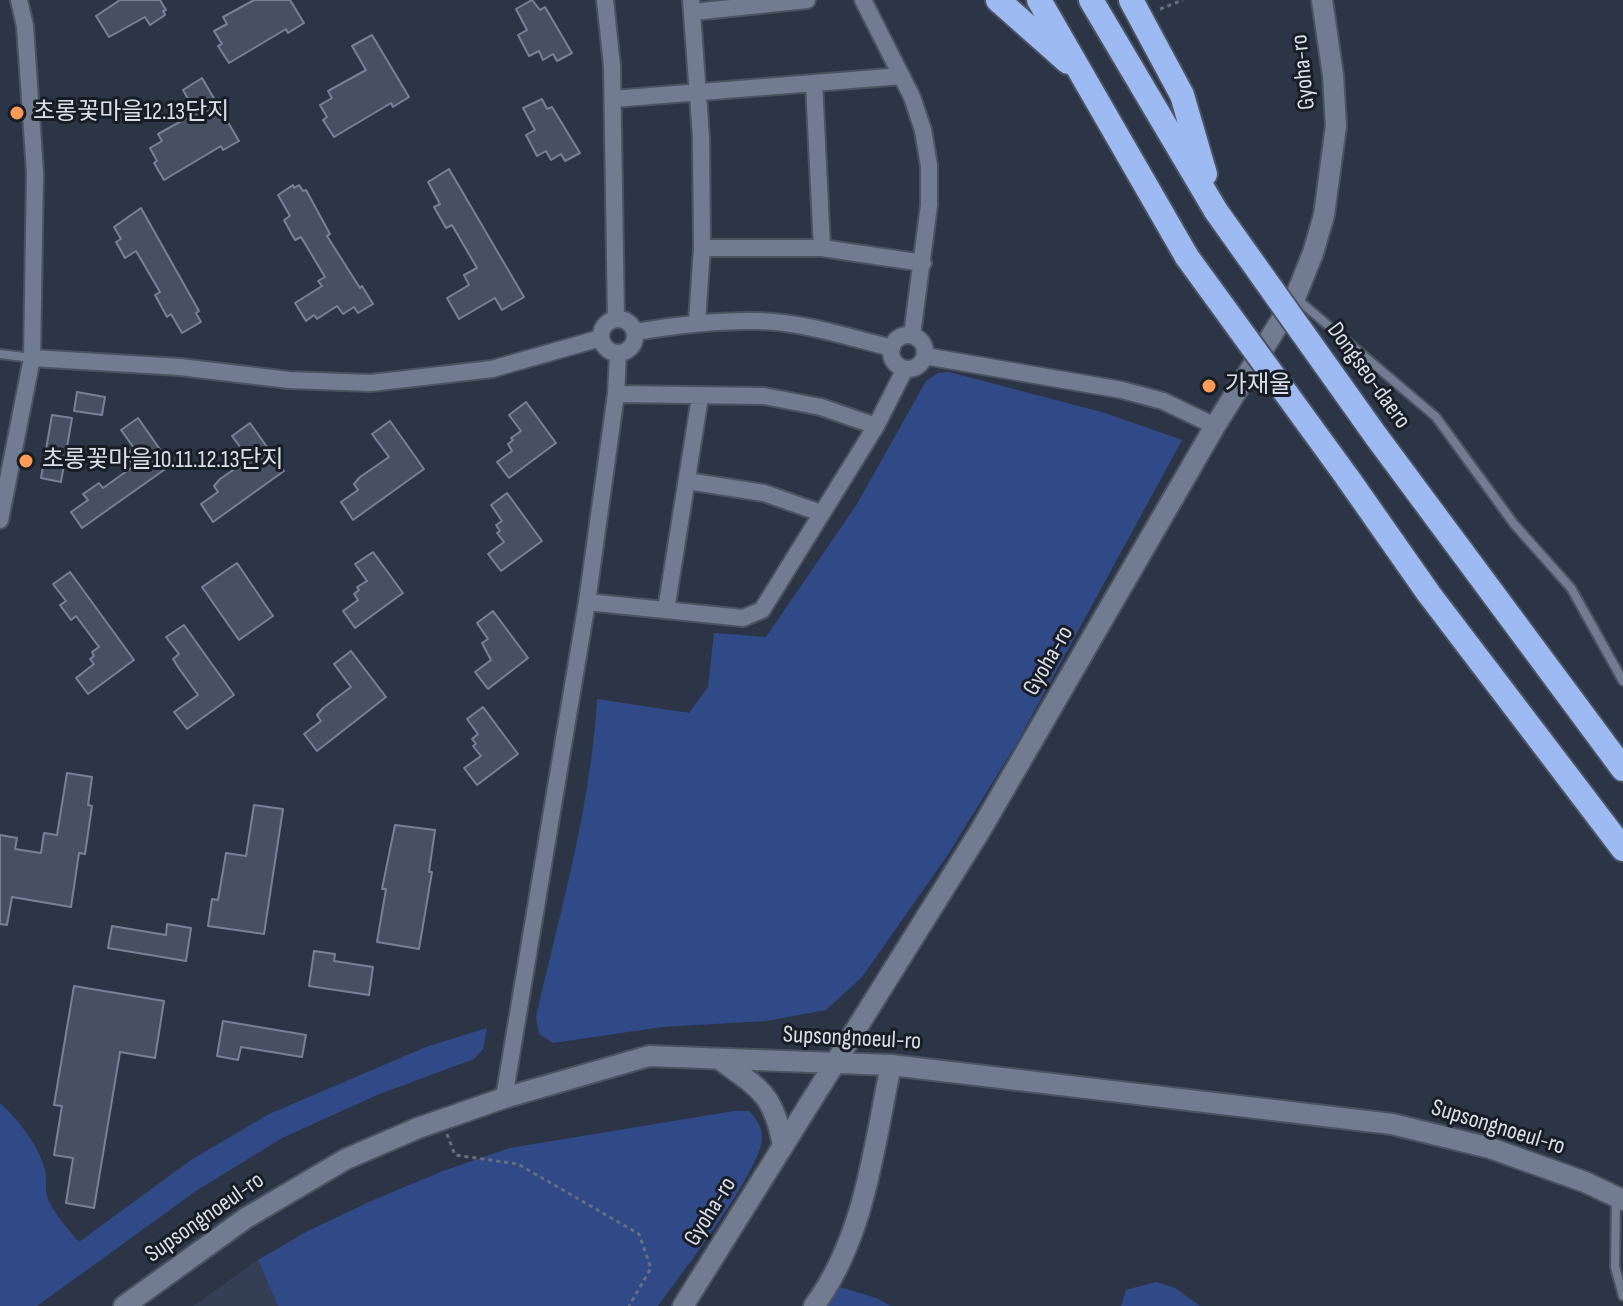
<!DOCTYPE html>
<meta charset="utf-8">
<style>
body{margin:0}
canvas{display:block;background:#2c3546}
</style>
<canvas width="1623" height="1306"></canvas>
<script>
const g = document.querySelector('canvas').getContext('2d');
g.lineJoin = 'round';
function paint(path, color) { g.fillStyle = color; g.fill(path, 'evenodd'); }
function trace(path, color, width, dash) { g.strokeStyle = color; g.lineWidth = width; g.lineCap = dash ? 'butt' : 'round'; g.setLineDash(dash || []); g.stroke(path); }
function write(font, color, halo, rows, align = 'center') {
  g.font = font + ' "Sofia Sans Condensed","Noto Sans KR",sans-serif'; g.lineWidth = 6; g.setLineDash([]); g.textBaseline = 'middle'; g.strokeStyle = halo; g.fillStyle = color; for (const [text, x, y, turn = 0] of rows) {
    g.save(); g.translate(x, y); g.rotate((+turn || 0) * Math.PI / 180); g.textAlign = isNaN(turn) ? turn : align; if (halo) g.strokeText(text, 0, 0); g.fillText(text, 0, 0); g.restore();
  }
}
paint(new Path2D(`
 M 258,1260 L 278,1306 L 193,1306 Z`), '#343f56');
paint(new Path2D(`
 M 949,372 L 1105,413 L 1182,440 L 1018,741 L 947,856 L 862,977 L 826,1010 L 766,1021 L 662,1027 L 553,1043 L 539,1034 L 536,1017 C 560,912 591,807 597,699 L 689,713 L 708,687 L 714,633 L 766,637 L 857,504 L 926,381 L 938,373 Z
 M 487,1028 L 483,1049 L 474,1059 L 377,1095 L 282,1138 L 196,1191 L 37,1306 L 0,1306 L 0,1103 C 18,1119 39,1146 45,1170 C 47,1178 45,1188 47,1196 C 52,1212 68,1229 79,1242 L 191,1160 L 269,1114 L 426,1047 Z
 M 734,1111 L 749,1111 C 757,1119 762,1127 762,1138 C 762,1169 679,1277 658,1306 L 278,1306 L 258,1260 L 306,1232 L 371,1201 L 443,1171 L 510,1148 Z
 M 1156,1282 L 1175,1288 L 1200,1306 L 1121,1306 L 1126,1290 Z
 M 830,1284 L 876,1298 L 891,1306 L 814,1306 Z`), '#304a88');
const building = new Path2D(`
 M 120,0 L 160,0 L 166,10 L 163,11 L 165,15 L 150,25 L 145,17 L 109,37 L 96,16 Z
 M 254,0 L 290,0 L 304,23 L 288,33 L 286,29 L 229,63 L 218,46 L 222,44 L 214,31 L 227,24 L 223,17 Z
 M 532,0 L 540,10 L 545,7 L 572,53 L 557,61 L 553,54 L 543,60 L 539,51 L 529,56 L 518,35 L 527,30 L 516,9 Z
 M 372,35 L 409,97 L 393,107 L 391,103 L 334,137 L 323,120 L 327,117 L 320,105 L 332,98 L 328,91 L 366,70 L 352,46 Z
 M 202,78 L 239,141 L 223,150 L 221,146 L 164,180 L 154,163 L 157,161 L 150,148 L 162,141 L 158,134 L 196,113 L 183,90 Z
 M 542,99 L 547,109 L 552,107 L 580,153 L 565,161 L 561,154 L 551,160 L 546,151 L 537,156 L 526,135 L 535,130 L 523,108 Z
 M 449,169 L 524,297 L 502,310 L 495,298 L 459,319 L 447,298 L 469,285 L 464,275 L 477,268 L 452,225 L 446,228 L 434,207 L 440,204 L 428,182 Z
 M 293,185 L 294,188 L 299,185 L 303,191 L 306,190 L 330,234 L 327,236 L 360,288 L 362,286 L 373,304 L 358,313 L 354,307 L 343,314 L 337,306 L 317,319 L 314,315 L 306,321 L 295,303 L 322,286 L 318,281 L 325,277 L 301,237 L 295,240 L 284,220 L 290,216 L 278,195 Z
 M 141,208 L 199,311 L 196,313 L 201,322 L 182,333 L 171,314 L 167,317 L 155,295 L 160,292 L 136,251 L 125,258 L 116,242 L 121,239 L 114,227 Z
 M 77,392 L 105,397 L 102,415 L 74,411 Z
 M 526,402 L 556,443 L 509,478 L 497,462 L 512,451 L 508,444 L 513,440 L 511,438 L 521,431 L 509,415 Z
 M 52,415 L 72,418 L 61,482 L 41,478 Z
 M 138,418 L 171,465 L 82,528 L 71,512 L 88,500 L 83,494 L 99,483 L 103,488 L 134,466 L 129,459 L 132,457 L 129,452 L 134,448 L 121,430 Z
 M 390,421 L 424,469 L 353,520 L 341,502 L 358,490 L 354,484 L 360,477 L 389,457 L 372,434 Z
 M 250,423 L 284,471 L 213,522 L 201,504 L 218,492 L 214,486 L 220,479 L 249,459 L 232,436 Z
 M 507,493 L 542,541 L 501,571 L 488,554 L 504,542 L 497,533 L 500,531 L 496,525 L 502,521 L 491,505 Z
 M 373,552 L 403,593 L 355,628 L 343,611 L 358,600 L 354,594 L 359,590 L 357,587 L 367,581 L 355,564 Z
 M 237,563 L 273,616 L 239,640 L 202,587 Z
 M 70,572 L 134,660 L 88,694 L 76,678 L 94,664 L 90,659 L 94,656 L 92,652 L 99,647 L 76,616 L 71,620 L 60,605 L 66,601 L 53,584 Z
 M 493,611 L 528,658 L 488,689 L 475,672 L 491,660 L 482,643 L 488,639 L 477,623 Z
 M 184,625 L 234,695 L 187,729 L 174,712 L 198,695 L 178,667 L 173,659 L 179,654 L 166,637 Z
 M 351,651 L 386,697 L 317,751 L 304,734 L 321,721 L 317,715 L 323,708 L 351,687 L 334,664 Z
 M 483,707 L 518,754 L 477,785 L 464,768 L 481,756 L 473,746 L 476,744 L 472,739 L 478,734 L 467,719 Z
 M 67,773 L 92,777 L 88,805 L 92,806 L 85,854 L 79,853 L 71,907 L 12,897 L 7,925 L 0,924 L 0,835 L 17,838 L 15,849 L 41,853 L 44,833 L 57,835 Z
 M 254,805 L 283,809 L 264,934 L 208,926 L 212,899 L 218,900 L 226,853 L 246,856 Z
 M 395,825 L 435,830 L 429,872 L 432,872 L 419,949 L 377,942 L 386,889 L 382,889 Z
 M 167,924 L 191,928 L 186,961 L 108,948 L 112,926 L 166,935 Z
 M 314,951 L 335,954 L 334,961 L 373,967 L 369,995 L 309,986 Z
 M 74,986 L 164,1001 L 155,1058 L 120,1052 L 94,1208 L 66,1203 L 73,1158 L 54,1155 L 62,1106 L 54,1105 Z
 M 223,1021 L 306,1035 L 302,1057 L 241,1047 L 238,1060 L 217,1056 Z`);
paint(building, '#475063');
trace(building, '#778196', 2);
const lane = new Path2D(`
 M 1297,299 L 1436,417 L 1514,524 L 1571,588 L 1623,681
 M 0,354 L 32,358
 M 1616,1198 L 1615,1267 L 1623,1296`);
const street = new Path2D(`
 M 605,0 L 612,66 L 616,319
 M 691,0 L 701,137 L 702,248 L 697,322
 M 863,0 L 912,97 L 923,130 L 929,166 L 929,205 L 912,335
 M 693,12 L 807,0
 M 814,83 L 822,248
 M 613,99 L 902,76
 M 702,248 L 822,248 L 923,263
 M601 336a17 17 0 1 1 34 0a17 17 0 1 1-34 0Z
 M 635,332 C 676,325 716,320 758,321 C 803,322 848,337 892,348
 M891 352a17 17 0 1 1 34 0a17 17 0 1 1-34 0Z
 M 925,356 L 1122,390 L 1163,401 L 1215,426
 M 32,358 L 180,367 L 289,380 L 371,383 L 492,369 L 601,338
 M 616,394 L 764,396 L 821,407 L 876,426
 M 687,481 L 764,493 L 821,513
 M 0,520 L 32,358 L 35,173 L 25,26 L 19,0
 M 587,602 L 743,618 L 762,610 L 876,426 L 905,369
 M 666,610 L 700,397
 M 504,1098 L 587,602 L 616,394 L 618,353`);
const secondary = new Path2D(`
 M 719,1059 C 760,1089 774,1094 783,1146
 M 124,1306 L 246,1218 L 346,1159 L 418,1128 L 504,1098 L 649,1056 L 891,1065 L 1392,1124 L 1490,1148 L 1585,1182 L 1623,1200
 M 683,1306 L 980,831 L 1215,426 L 1295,298 L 1313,253 L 1324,215 L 1336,126 L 1333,75 L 1322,0
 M 814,1306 C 865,1237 874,1146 891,1065`);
const highway = new Path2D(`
 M 998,0 L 1068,62
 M 1039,0 L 1187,257
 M 1091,0 L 1216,211
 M 1131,0 L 1182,95 L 1205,174
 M 1376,436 L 1623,769
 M 1347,477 L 1429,594 L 1623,849`);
trace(lane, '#4b5361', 12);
trace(street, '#4b5361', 20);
trace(secondary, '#4b5361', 24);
trace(highway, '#4b5361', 28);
trace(new Path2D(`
 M 1160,9 L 1183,0
 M 447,1134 L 455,1155 L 518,1164 L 639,1234 L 651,1268 L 629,1306`), '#676f7e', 3, [4, 4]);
trace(lane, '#727c91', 8);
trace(street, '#727c91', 16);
trace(secondary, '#727c91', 20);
trace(highway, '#9ebaf3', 24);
const highwayBridge = new Path2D(`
 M 1216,211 L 1376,436
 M 1187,257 L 1347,477`);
trace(highwayBridge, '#4b5361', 28, []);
trace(highwayBridge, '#9ebaf3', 24);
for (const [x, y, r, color] of [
 [17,113,8,"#fd9c56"],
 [1209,386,8,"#fd9c56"],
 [26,461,8,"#fd9c56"]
]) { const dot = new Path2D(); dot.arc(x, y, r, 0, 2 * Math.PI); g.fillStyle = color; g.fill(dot); trace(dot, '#181c24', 3); }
write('24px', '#dae0eb', '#181c24', [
 ["Gyoha-ro",1304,72,-96],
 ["Dongseo-daero",1368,376,54],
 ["Gyoha-ro",1049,661,-60],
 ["Supsongnoeul-ro",852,1039,3],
 ["Supsongnoeul-ro",1498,1128,17],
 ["Gyoha-ro",711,1212,-58],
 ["Supsongnoeul-ro",205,1218,-35]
]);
write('24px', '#dae0eb', '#181c24', [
 ["초롱꽃마을12.13단지",33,113],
 ["가재울",1225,386],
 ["초롱꽃마을10.11.12.13단지",42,461]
], 'left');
</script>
